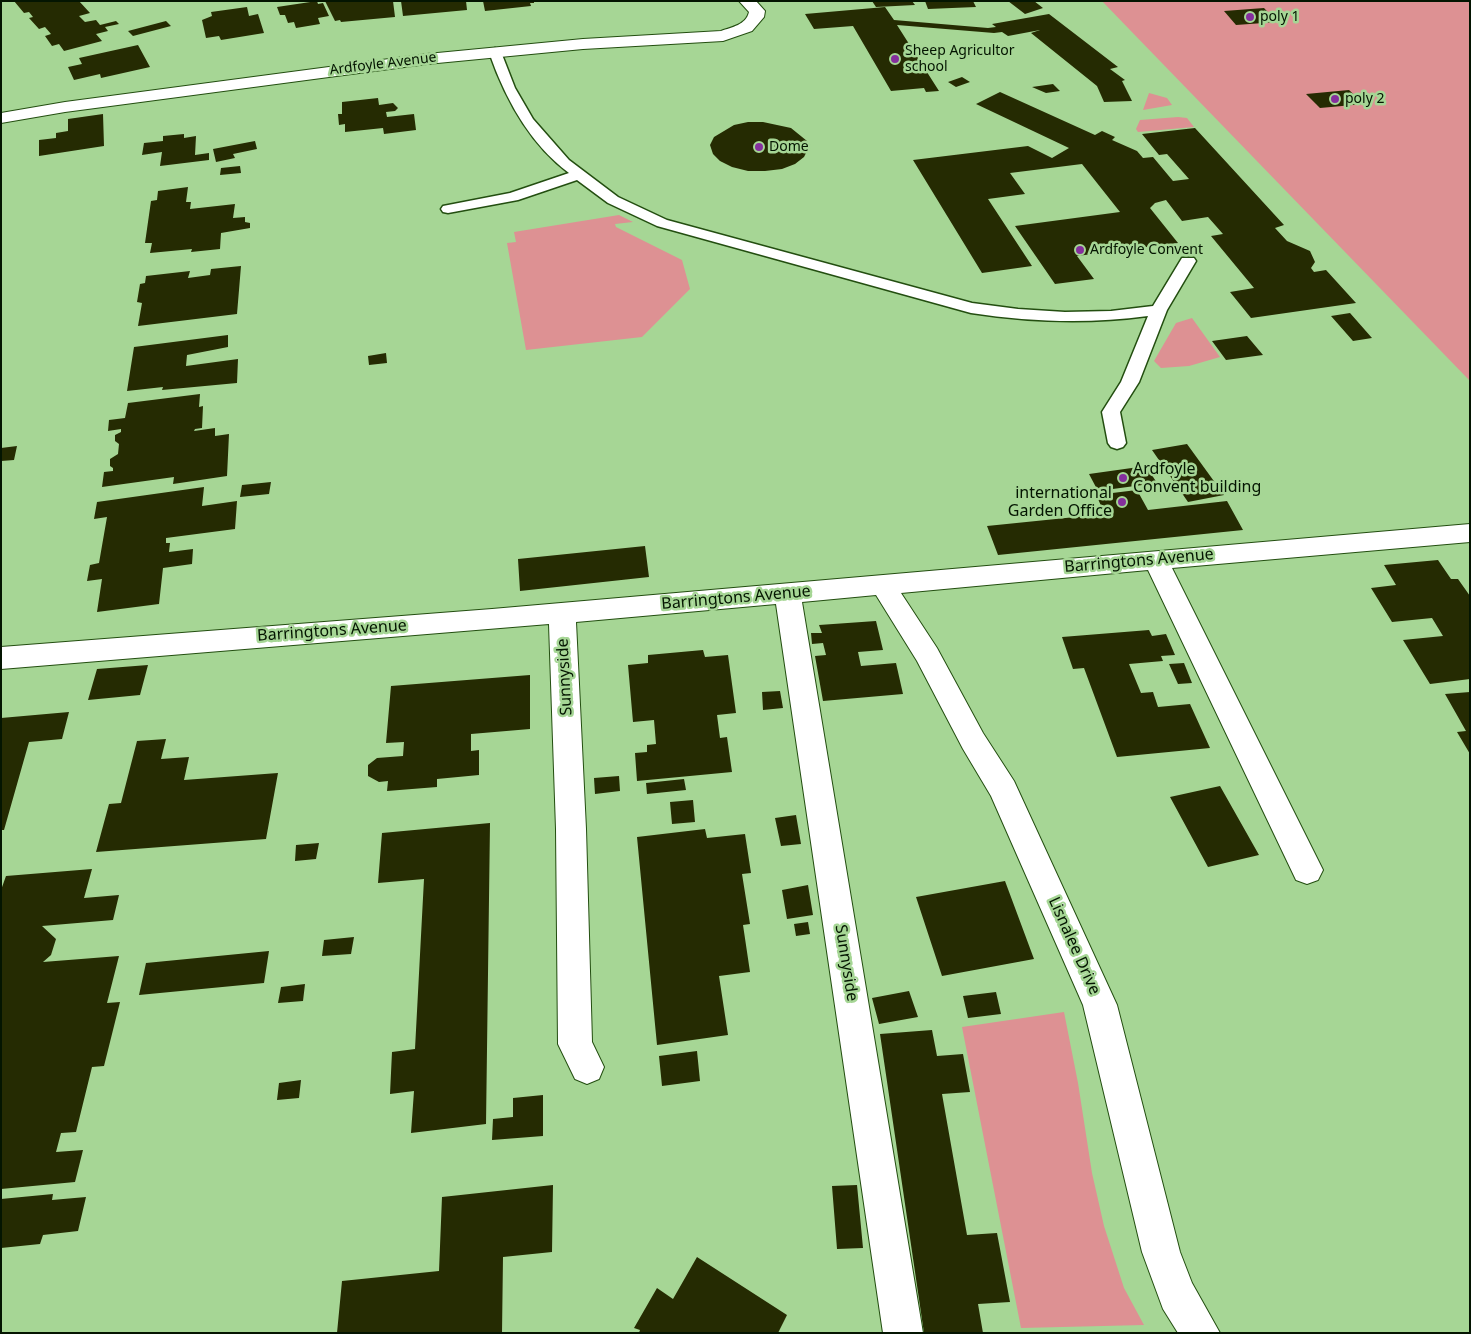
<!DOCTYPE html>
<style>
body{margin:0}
#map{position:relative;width:1471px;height:1334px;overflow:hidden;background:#a6d695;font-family:"Noto Sans",sans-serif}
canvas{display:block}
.frame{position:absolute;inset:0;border:2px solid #041501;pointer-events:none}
</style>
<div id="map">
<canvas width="1471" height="1334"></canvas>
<div class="frame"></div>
</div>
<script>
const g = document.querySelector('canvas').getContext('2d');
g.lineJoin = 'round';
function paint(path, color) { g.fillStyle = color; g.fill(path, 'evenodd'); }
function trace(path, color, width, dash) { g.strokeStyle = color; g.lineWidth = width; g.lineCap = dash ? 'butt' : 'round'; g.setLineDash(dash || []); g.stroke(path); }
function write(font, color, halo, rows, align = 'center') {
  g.font = font + ' "Noto Sans",sans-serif'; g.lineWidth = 5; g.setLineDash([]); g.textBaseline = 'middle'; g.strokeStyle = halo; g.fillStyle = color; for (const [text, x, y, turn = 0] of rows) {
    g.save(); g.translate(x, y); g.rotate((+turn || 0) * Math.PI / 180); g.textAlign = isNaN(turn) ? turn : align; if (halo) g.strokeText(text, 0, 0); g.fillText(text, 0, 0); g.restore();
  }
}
paint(new Path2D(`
 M 1102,1 L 1470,1 L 1470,381 L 1129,29 Z
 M 1149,93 L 1167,98 L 1172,105 L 1143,110 Z
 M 1178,117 L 1187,118 L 1194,127 L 1138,132 L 1136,129 L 1140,120 Z
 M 619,215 L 633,222 L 615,224 L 616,227 L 682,260 L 690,289 L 642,337 L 526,350 L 507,243 L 516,242 L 514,232 Z
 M 1192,318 L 1220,357 L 1189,366 L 1161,368 L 1154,361 L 1176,323 Z
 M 1064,1012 L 1078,1083 L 1092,1173 L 1104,1226 L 1124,1288 L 1144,1325 L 1021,1328 L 962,1027 Z`), '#dd9193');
paint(new Path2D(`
 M 14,1 L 79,1 L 90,13 L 79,16 L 85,22 L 96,20 L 100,25 L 116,21 L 119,24 L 105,27 L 108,31 L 96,34 L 102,41 L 64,51 L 59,44 L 52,46 L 45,36 L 51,34 L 45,27 L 39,29 L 29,18 L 33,17 L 29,12 L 24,13 Z
 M 317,1 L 318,4 L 323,3 L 329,16 L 318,18 L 320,24 L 296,28 L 294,22 L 288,23 L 285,15 L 280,15 L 277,7 Z
 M 325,1 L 393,1 L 395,17 L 341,22 L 340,20 L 335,21 Z
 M 401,1 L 466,1 L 467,10 L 403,16 Z
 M 483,1 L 534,1 L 534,3 L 530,3 L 531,6 L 485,11 Z
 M 872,1 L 912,1 L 915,5 L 876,7 Z
 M 925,1 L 973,1 L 976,7 L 928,9 Z
 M 1008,1 L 1034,1 L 1043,8 L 1025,14 Z
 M 247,7 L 249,16 L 258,14 L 264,33 L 221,40 L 219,36 L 206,38 L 202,20 L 212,16 L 211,12 Z
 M 885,7 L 894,20 L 988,28 L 996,27 L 992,24 L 1049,14 L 1118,67 L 1110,69 L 1125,80 L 1122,81 L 1132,101 L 1104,102 L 1097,86 L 1031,33 L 1040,30 L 1008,36 L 1002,32 L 994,33 L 897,25 L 939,91 L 926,92 L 924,88 L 891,91 L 853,26 L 814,29 L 805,14 Z
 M 1264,8 L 1277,22 L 1236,25 L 1224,11 Z
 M 166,21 L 171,26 L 133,36 L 128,31 Z
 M 138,45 L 150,67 L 101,78 L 100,74 L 74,80 L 68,67 L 82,64 L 79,58 Z
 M 962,77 L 970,82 L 956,87 L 948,82 Z
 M 1053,84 L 1060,91 L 1046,93 L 1032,87 Z
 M 1349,90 L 1364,104 L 1320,108 L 1306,94 Z
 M 1000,92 L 1095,135 L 1102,131 L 1115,137 L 1112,140 L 1137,151 L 1143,158 L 1153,157 L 1173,181 L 1189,179 L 1167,154 L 1159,155 L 1142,134 L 1195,128 L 1284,225 L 1275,228 L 1287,241 L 1310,251 L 1315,262 L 1311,268 L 1314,272 L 1326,270 L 1356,303 L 1251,318 L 1230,292 L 1254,288 L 1211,236 L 1223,234 L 1208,217 L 1182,221 L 1166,200 L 1155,203 L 1150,208 L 1178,243 L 1077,256 L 1094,279 L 1055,284 L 1015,226 L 1120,212 L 1082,164 L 1010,173 L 1025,194 L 988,199 L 1032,266 L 982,273 L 913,160 L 1028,146 L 1052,158 L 1069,148 L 976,104 Z
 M 378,98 L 379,105 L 393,103 L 398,108 L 395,111 L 386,112 L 387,117 L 414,114 L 416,130 L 384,134 L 383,128 L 345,132 L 345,124 L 339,125 L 338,114 L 342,114 L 342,102 Z
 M 103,114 L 104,146 L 39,156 L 39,140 L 56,138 L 56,133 L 68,131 L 68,119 Z
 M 748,122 L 763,122 L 791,128 L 807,141 L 808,149 L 804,157 L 795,164 L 782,169 L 765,171 L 748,171 L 732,167 L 720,161 L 713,154 L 710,145 L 714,137 L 734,125 Z
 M 184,134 L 184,138 L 196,136 L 195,155 L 209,153 L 209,160 L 160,166 L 162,152 L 142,155 L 144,143 L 163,141 L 163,136 Z
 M 255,141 L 257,149 L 233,154 L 235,158 L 216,162 L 213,149 Z
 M 240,166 L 241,173 L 220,175 L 221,168 Z
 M 188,187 L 186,202 L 191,202 L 190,209 L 235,204 L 233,218 L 245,217 L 245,222 L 250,223 L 250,228 L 221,233 L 220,249 L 191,252 L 192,249 L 150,253 L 152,243 L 145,243 L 151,201 L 157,200 L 158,191 Z
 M 241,266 L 237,314 L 138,326 L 142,303 L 137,302 L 140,284 L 145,283 L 146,276 L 190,271 L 188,278 L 210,275 L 211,269 Z
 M 1350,313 L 1372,338 L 1353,341 L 1331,316 Z
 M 228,335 L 228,347 L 187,355 L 186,366 L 238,359 L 237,383 L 162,390 L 163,387 L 127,391 L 134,347 Z
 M 1247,336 L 1263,355 L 1226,360 L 1212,341 Z
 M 386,353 L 387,363 L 369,365 L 368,356 Z
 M 200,394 L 199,407 L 203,406 L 202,428 L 195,429 L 194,431 L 215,428 L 215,436 L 229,434 L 227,476 L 173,484 L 174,477 L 102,487 L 104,472 L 113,471 L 113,468 L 110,466 L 110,459 L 118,454 L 119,444 L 115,441 L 115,435 L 121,432 L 121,429 L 108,431 L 109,420 L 125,418 L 128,403 Z
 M 1187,444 L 1224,495 L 1188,502 L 1152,450 Z
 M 17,446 L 14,460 L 1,461 L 1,448 Z
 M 1146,466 L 1157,483 L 1098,491 L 1089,474 Z
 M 271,482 L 269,494 L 240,497 L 242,485 Z
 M 204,487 L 202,506 L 237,501 L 235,529 L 166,538 L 166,543 L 170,543 L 169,552 L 193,549 L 192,564 L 163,568 L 159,604 L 97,612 L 102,579 L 87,581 L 90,565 L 99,563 L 107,517 L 94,519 L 97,502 Z
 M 1137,490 L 1148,510 L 1227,501 L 1243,530 L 998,555 L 987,526 L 1105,514 L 1096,495 Z
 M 645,546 L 649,577 L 520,591 L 518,559 Z
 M 1438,560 L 1451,579 L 1458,579 L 1470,596 L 1470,679 L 1430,684 L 1403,640 L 1443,636 L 1432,618 L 1392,622 L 1371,588 L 1396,585 L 1384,565 Z
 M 876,621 L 883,650 L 858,652 L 861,666 L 896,663 L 903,694 L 823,701 L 815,656 L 826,655 L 823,643 L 812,644 L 811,633 L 822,633 L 819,625 Z
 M 1149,630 L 1152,636 L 1166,634 L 1175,655 L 1161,656 L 1163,661 L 1129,664 L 1141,693 L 1153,692 L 1158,707 L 1190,704 L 1210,748 L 1117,757 L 1084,668 L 1073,669 L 1062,637 Z
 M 703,650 L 705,657 L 728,655 L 736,713 L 717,715 L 720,738 L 727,737 L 732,772 L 637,781 L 635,753 L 647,752 L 647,745 L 656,744 L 654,720 L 633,722 L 628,665 L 648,663 L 648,655 Z
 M 1184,663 L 1192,683 L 1178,684 L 1169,664 Z
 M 148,665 L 140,695 L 88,700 L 97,669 Z
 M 530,675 L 530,729 L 471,734 L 471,751 L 479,750 L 479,775 L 437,779 L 437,787 L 387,791 L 388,781 L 379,782 L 368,776 L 368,765 L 377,758 L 403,756 L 404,742 L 386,743 L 391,686 Z
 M 780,691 L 783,708 L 763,710 L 762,692 Z
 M 1470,692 L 1470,754 L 1457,732 L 1466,731 L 1445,694 Z
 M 69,712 L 62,739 L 29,742 L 4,830 L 1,830 L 1,718 Z
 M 166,739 L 161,759 L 189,757 L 184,780 L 278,773 L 266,839 L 96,852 L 109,804 L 121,803 L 137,741 Z
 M 619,776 L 620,791 L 595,794 L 594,778 Z
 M 684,779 L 686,790 L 647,794 L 646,783 Z
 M 1220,786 L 1259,855 L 1208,867 L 1170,797 Z
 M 693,800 L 695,822 L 672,824 L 670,802 Z
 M 796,815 L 801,844 L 781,846 L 775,818 Z
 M 490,823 L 486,1124 L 411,1133 L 414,1091 L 390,1094 L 392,1052 L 415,1049 L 424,879 L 378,883 L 382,833 Z
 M 705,829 L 707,838 L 745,834 L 751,873 L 742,874 L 750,924 L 743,925 L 750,972 L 719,976 L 728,1035 L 657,1045 L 637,837 Z
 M 319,843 L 316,859 L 295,861 L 296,845 Z
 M 92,869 L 84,898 L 119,895 L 113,920 L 42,926 L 56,939 L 51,955 L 43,962 L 119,956 L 107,1003 L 120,1002 L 104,1066 L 92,1067 L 76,1132 L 61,1133 L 56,1152 L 83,1150 L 75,1182 L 1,1189 L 1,890 L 6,876 Z
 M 1005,881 L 1034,959 L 942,976 L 916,897 Z
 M 808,885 L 813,915 L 787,919 L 782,890 Z
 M 808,922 L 810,934 L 796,936 L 794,924 Z
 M 354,937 L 351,954 L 322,956 L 324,940 Z
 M 269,951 L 264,983 L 139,995 L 146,963 Z
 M 305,984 L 303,1001 L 278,1003 L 281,987 Z
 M 909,991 L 918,1017 L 879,1024 L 872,998 Z
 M 996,992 L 1001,1014 L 968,1018 L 963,996 Z
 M 932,1030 L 937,1056 L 963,1054 L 970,1092 L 942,1094 L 967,1235 L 997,1233 L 1010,1302 L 978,1304 L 983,1333 L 924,1333 L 880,1034 Z
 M 697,1051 L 700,1081 L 662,1086 L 659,1056 Z
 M 301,1080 L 299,1098 L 277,1100 L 279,1083 Z
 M 543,1095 L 543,1136 L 492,1140 L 493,1119 L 513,1117 L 513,1098 Z
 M 553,1185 L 552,1252 L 503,1257 L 502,1333 L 337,1333 L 342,1281 L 439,1271 L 442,1197 Z
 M 857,1185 L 863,1248 L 837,1249 L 832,1186 Z
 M 53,1194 L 52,1200 L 86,1197 L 78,1231 L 43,1235 L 40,1244 L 1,1248 L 1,1199 Z
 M 697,1257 L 787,1315 L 778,1333 L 639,1333 L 640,1330 L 634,1328 L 657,1288 L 673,1299 Z`), '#252b02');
const lane = new Path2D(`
 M 495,48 L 501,52 L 515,88 L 533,119 L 569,160 L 618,197 L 667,220 L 972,303 L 1018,309 L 1065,312 L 1111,311 L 1153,306 L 1182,258 L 1194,258 L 1196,261 L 1167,310 L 1139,382 L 1120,412 L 1126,443 L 1123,447 L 1117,449 L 1111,447 L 1108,443 L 1102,412 L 1121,382 L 1148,316 C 1089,324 1030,322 971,313 L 657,226 L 608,203 L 577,180 L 518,200 L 448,213 L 443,212 L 441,209 L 443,206 L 510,193 L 569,173 C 529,143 505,98 489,52 Z`);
const street = new Path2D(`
 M 739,1 L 756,1 L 765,11 L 764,17 L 752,31 L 723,41 L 583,49 L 427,64 L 65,112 L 1,123 L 1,113 L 65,102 L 427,54 L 583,39 L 721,31 C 732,27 746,25 749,12 Z
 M 1470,524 L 1470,542 L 1172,568 L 1323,870 L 1318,880 L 1307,884 L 1296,880 L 1148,570 L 901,593 L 937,648 L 983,733 L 1014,781 L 1117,1005 L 1180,1252 L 1192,1283 L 1220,1333 L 1178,1333 L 1163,1309 L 1142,1252 L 1083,1005 L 991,796 L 963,749 L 917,661 L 876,595 L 802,602 L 923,1333 L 883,1333 L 776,604 L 576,622 L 586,829 L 592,1042 L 604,1067 L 599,1079 L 587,1084 L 575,1079 L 558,1044 L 556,829 L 549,624 L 1,669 L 1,647 L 492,609 Z`);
trace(lane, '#234e10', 3);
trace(street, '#234e10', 2);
paint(lane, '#fff');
paint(street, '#fff');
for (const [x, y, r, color] of [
 [1250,17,5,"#852f9d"],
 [895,59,5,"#852f9d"],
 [1335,99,5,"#852f9d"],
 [759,147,5,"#852f9d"],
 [1080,250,5,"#852f9d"],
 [1123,478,5,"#852f9d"],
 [1122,502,5,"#852f9d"]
]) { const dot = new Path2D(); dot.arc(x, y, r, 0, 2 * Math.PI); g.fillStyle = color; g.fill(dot); trace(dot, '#a6d695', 2); }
write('14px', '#041501', '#a6d695', [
 ["poly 1",1260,17],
 ["Sheep Agricultor",905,51],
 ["school",905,67],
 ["poly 2",1345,99],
 ["Dome",769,147],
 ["Ardfoyle Convent",1090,250]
], 'left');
write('14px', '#041501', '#a6d695', [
 ["Ardfoyle Avenue",383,64,-7]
]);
write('16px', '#041501', '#a6d695', [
 ["Ardfoyle",1133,469],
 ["Convent building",1133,487],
 ["international",1112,493,"right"],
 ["Garden Office",1112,511,"right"]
], 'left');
write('16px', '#041501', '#a6d695', [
 ["Barringtons Avenue",1139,561,-5],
 ["Barringtons Avenue",736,598,-5],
 ["Barringtons Avenue",332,631,-4],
 ["Sunnyside",565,677,-93],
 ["Lisnalee Drive",1074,946,66],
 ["Sunnyside",846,963,81]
]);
</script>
